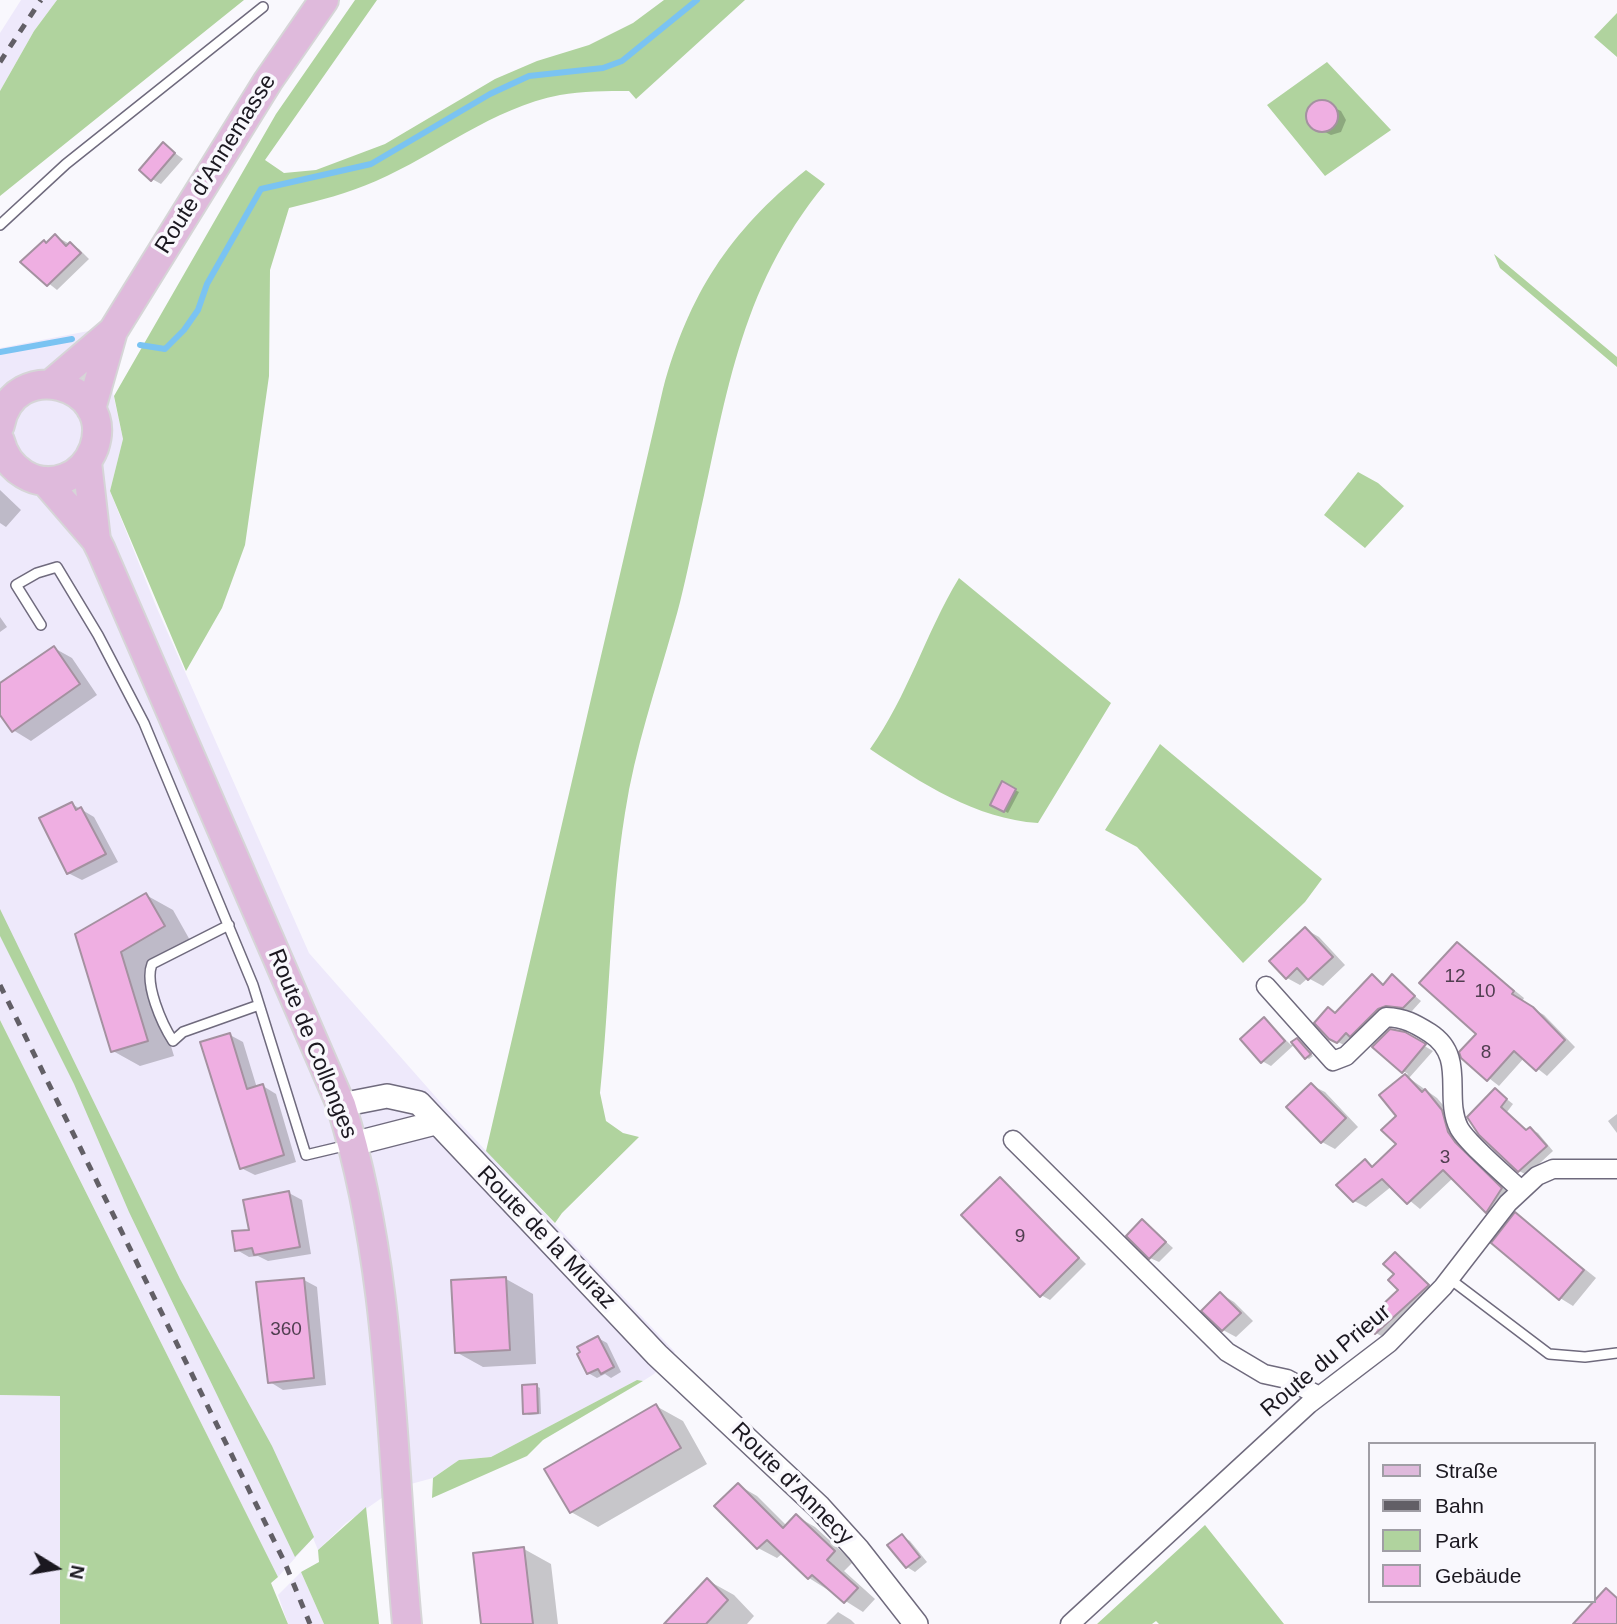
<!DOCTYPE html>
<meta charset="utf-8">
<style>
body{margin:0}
#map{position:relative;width:1617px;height:1624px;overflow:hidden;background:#f9f8fd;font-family:Helvetica,sans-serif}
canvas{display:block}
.legend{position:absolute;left:1368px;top:1442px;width:228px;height:161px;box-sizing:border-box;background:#f9f8fd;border:2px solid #a09ea5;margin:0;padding:9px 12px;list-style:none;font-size:21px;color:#1b1820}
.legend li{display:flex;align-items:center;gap:14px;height:35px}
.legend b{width:35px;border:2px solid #a09ea5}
.north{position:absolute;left:21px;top:1533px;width:70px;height:70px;-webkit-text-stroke:5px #f9f8fd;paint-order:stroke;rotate:101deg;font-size:19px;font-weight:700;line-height:28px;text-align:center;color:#1b1820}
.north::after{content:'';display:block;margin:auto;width:24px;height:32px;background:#1b1820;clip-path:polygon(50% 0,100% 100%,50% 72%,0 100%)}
</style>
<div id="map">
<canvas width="1617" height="1624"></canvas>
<ul class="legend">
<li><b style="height:9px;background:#dfbadc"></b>Straße</li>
<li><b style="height:9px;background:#625f66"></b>Bahn</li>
<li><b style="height:19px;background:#b0d39e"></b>Park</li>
<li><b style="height:19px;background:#efafe2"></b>Gebäude</li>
</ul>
<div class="north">N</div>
</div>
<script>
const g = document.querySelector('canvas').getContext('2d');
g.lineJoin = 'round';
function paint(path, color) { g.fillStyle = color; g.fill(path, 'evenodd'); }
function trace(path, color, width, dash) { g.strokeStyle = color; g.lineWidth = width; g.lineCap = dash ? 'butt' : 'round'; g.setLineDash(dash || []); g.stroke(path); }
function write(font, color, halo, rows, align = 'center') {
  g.font = font + ' Helvetica,sans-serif'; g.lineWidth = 7; g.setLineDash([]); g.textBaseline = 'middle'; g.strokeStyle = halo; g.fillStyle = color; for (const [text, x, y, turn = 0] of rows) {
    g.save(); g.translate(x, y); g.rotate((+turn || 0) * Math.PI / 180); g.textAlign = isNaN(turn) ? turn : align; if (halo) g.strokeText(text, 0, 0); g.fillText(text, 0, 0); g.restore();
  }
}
paint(new Path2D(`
 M 21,0 L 57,0 L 34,31 L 0,91 L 0,33 Z
 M 99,329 L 123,439 L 110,491 L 156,606 L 309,953 L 442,1104 L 675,1352 L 654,1374 L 643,1381 L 637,1380 L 491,1457 L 459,1460 L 433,1478 L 396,1488 L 346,1523 L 318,1550 L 313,1538 L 278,1577 L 0,1020 L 0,348 Z
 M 0,1395 L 60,1396 L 60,1624 L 0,1624 Z
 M 301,1572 L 324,1624 L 288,1624 L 278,1595 Z`), '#eee9fb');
paint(new Path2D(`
 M 57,0 L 244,0 L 0,196 L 0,91 L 34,31 Z
 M 355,0 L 377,0 L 265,160 L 284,173 L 316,170 L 385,144 L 495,79 L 537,61 L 589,45 L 633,23 L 664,0 L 745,0 L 636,99 L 629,91 C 607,91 582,91 560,95 C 492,108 438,154 376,181 C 349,193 318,201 289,208 L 270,270 L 269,376 L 245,545 L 222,608 L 186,671 L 110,491 L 123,439 L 114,396 L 276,114 Z
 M 1617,13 L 1617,57 L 1594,37 Z
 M 1327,62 L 1391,130 L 1325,176 L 1267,105 Z
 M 806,170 L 825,184 C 737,291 726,402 696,532 C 689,562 683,594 674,624 C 656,688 635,748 625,813 C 610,906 610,1000 600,1093 L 606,1121 L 623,1133 L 639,1137 L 562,1213 L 555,1223 L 486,1151 L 663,389 C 689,294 729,232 806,170 Z
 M 1494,254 L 1617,357 L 1617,367 L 1500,268 Z
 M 1358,472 L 1378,483 L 1404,506 L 1365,548 L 1324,515 Z
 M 959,578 L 1111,703 L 1038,823 C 976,819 921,783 870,749 C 908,696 925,634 959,578 Z
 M 1160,744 L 1322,879 L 1305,902 L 1243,963 L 1137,847 L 1105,830 Z
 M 0,909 L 180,1279 L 272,1446 L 314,1537 L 295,1557 L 129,1212 L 74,1084 L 0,936 Z
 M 0,1020 L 278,1577 L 271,1583 L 288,1624 L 60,1624 L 60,1396 L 0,1395 Z
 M 637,1380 L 643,1381 L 543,1440 L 527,1456 L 432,1498 L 433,1478 L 459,1460 L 491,1457 Z
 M 366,1507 L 379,1624 L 324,1624 L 301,1572 L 319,1562 L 318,1550 Z
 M 1205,1525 L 1284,1624 L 1159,1624 L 1156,1621 L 1152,1624 L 1097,1624 Z`), '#b0d39e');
paint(new Path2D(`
 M 1322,102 L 1341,111 L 1346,120 L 1341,132 L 1331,135 L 1311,125 L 1308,114 L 1314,104 Z
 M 164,145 L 183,159 L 161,184 L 152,179 Z
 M 55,236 L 79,249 L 89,259 L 57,290 L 22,262 Z
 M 0,490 L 21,510 L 6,527 L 0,523 Z
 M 0,617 L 7,627 L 0,632 Z
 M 54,648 L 72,658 L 97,695 L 31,741 L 13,730 L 0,712 L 0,685 Z
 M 1003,784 L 1019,792 L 1008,813 L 992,804 Z
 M 72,804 L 94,817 L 118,862 L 82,880 L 68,873 Z
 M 146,895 L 173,910 L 191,942 L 147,968 L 174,1056 L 140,1066 L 113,1051 L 77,934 Z
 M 1305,929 L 1319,937 L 1345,965 L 1323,986 L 1308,978 L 1300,985 L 1287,978 Z
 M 1457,944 L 1524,998 L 1522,1002 L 1544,1015 L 1575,1047 L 1547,1076 L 1524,1058 L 1499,1086 L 1462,1057 L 1478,1034 Z
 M 1372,977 L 1384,985 L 1392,977 L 1421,1001 L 1412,1011 L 1390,1010 L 1346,1046 L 1330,1038 L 1329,1009 L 1337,1014 Z
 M 1264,1019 L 1291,1045 L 1297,1040 L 1313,1056 L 1309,1059 L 1306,1057 L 1295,1044 L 1271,1066 L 1262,1061 Z
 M 1404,1034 L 1433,1051 L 1409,1078 L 1437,1098 L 1454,1118 L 1466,1151 L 1513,1196 L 1498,1218 L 1487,1211 L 1453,1178 L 1420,1209 L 1392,1186 L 1366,1207 L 1354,1201 L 1365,1161 L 1374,1167 L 1398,1144 L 1398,1116 L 1382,1095 L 1408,1074 L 1403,1071 Z
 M 230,1035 L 243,1042 L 257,1088 L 263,1086 L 276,1094 L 296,1162 L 255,1175 L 241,1168 Z
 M 1311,1085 L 1325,1092 L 1358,1127 L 1335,1149 L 1322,1142 Z
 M 1495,1090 L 1513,1104 L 1507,1112 L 1528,1131 L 1530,1129 L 1538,1133 L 1553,1151 L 1527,1175 L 1519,1171 Z
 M 1617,1114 L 1617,1133 L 1608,1121 Z
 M 1000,1179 L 1086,1264 L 1050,1300 L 1041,1295 Z
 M 289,1193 L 302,1200 L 311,1254 L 268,1261 L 258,1256 L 249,1257 L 237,1250 Z
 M 1516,1214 L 1596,1278 L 1573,1306 L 1560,1298 Z
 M 1143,1221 L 1173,1248 L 1159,1262 L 1150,1258 Z
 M 1396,1254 L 1436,1290 L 1383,1337 L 1376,1333 L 1401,1290 Z
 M 506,1279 L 533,1294 L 536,1364 L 483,1367 L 456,1352 Z
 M 304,1280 L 317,1287 L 326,1385 L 283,1390 L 270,1382 Z
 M 1221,1294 L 1234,1302 L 1253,1321 L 1236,1337 L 1223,1330 Z
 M 598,1338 L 607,1343 L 621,1372 L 611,1378 L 605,1374 L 597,1378 L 588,1373 Z
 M 536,1386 L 540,1388 L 541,1414 L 529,1415 L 525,1413 Z
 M 656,1406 L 683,1421 L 707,1464 L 598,1527 L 571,1512 Z
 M 738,1485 L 757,1496 L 787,1526 L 796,1516 L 815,1527 L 853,1562 L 844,1571 L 875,1599 L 863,1612 L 809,1578 L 783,1553 L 777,1558 L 758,1548 Z
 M 902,1536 L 910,1541 L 927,1562 L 915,1572 L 907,1567 Z
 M 524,1549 L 551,1564 L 558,1624 L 483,1624 Z
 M 707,1580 L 734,1595 L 754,1616 L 747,1624 L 666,1624 Z
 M 838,1612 L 851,1620 L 855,1624 L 826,1624 Z`), '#0003');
trace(new Path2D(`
 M 140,345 L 165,349 L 184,330 L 198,310 L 207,284 L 261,189 L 371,164 L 490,94 L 529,76 L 603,68 L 622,61 L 697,0
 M 0,352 L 72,339`), '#7ac3f2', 6);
const building = new Path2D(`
 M1306 116a16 16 0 1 1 32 0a16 16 0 1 1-32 0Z
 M 163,142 L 175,153 L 151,181 L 139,170 Z
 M 55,234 L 66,246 L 70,242 L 81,253 L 47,286 L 20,262 L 44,240 L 46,243 Z
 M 54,646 L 80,684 L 12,732 L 0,715 L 0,683 Z
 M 1002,781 L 1016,789 L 1004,812 L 990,805 Z
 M 72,802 L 76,810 L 81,807 L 106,854 L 67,874 L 39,818 Z
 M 146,893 L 165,926 L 121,952 L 148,1041 L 111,1052 L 75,934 Z
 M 1305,927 L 1333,957 L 1308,980 L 1297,968 L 1286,979 L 1269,961 Z
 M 1457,942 L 1514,991 L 1512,994 L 1533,1007 L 1565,1040 L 1536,1071 L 1514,1051 L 1487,1081 L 1461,1058 L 1459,1052 L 1476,1034 L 1419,983 Z
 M 1372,974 L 1383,985 L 1392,974 L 1415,996 L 1403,1008 L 1386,1006 L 1378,1009 L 1350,1037 L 1346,1033 L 1337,1043 L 1329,1039 L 1314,1023 L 1328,1007 L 1335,1013 Z
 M 1264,1017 L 1285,1041 L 1261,1063 L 1240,1039 Z
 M 1390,1029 L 1405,1032 L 1426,1044 L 1402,1073 L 1372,1047 Z
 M 230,1033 L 247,1089 L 263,1084 L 284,1155 L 240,1169 L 200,1042 Z
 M 1297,1038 L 1311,1054 L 1305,1059 L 1291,1042 Z
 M 1405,1074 L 1422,1092 L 1425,1089 L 1442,1110 L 1448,1132 L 1455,1142 L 1502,1188 L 1486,1213 L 1443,1170 L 1407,1204 L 1382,1179 L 1353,1202 L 1336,1185 L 1365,1159 L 1372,1167 L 1396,1144 L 1381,1130 L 1396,1116 L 1379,1095 Z
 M 1311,1083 L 1346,1118 L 1321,1143 L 1286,1107 Z
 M 1495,1088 L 1507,1099 L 1501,1107 L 1526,1130 L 1530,1127 L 1547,1146 L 1518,1172 L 1479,1135 L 1467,1117 Z
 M 1000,1177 L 1079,1258 L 1040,1297 L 961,1215 Z
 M 289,1191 L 300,1247 L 254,1255 L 252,1248 L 235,1251 L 232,1231 L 249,1230 L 243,1200 Z
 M 1515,1212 L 1584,1270 L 1559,1300 L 1491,1243 Z
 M 1142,1219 L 1166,1242 L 1149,1259 L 1126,1236 Z
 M 1395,1252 L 1429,1285 L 1375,1334 L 1363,1323 L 1398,1290 L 1388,1280 L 1394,1274 L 1383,1264 Z
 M 506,1277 L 510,1350 L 455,1353 L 451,1280 Z
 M 304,1278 L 314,1378 L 268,1383 L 256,1282 Z
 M 1220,1292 L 1241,1313 L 1222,1331 L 1201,1311 Z
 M 598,1336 L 614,1367 L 601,1374 L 598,1369 L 587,1374 L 577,1354 L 580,1352 L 577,1347 Z
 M 537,1384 L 538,1413 L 523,1414 L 522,1385 Z
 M 656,1404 L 681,1448 L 570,1513 L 544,1469 Z
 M 738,1483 L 783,1528 L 796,1514 L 835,1551 L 827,1560 L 858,1588 L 844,1603 L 812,1575 L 808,1579 L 767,1540 L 757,1549 L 714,1506 Z
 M 902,1534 L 920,1557 L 906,1568 L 887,1545 Z
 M 524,1547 L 533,1624 L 481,1624 L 473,1553 Z
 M 707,1578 L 728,1600 L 706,1624 L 664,1624 Z
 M 1606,1588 L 1617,1598 L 1617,1624 L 1573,1624 Z`);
paint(building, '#efafe2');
trace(building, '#a491a0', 2);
const service = new Path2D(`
 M 0,225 L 66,164 L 263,7
 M 41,625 L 16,585 L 37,573 L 57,567 L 98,635 L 144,723 L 253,985 L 306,1155 L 348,1145
 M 229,925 L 152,964 C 144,984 162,1024 173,1041 L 183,1032 L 259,1005
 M 1450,1279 L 1549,1354 L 1585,1357 L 1617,1353`);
const minor = new Path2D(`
 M 1266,986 L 1333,1061 L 1346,1056 L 1386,1017 C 1405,1018 1414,1023 1430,1033 C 1467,1057 1443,1096 1459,1128 C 1468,1144 1506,1176 1521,1190
 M 1013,1140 L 1227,1352 L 1264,1374 L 1287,1379 L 1319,1396
 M 1070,1624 L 1309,1404 L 1389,1343 L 1443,1287 L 1508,1203 L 1537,1176 L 1553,1169 L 1617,1169`);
const tertiary = new Path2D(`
 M 341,1105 L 387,1096 L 419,1103 L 657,1355 L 819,1507 L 858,1550 L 916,1624
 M 353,1144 L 435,1123`);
const primary = new Path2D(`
 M 51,384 L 113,331
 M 91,409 L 113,331 L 268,81 L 324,0
 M 0,425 C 13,356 116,383 94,448 C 89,461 79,473 65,478 C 35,489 7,469 0,441
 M 87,462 L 96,540
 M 45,481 L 96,540 L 101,550 L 341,1105 C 393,1271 391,1451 407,1624`);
trace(service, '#6f6a7d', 12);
trace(minor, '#6f6a7d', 21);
trace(tertiary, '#6f6a7d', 26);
trace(primary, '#d6d5d7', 32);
trace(service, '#fff', 9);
trace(minor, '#fff', 18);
trace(tertiary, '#fff', 23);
trace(primary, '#dfbadc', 28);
trace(new Path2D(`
 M 0,62 L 41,0
 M 0,985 L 285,1563 L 310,1624`), '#625f66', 5, [9, 9]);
write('19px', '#503e50', null, [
 ["12",1455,977],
 ["10",1485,992],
 ["8",1486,1053],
 ["3",1445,1158],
 ["9",1020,1237],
 ["360",286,1330]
]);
write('23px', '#1b1820', '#f9f8fd', [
 ["Route d'Annemasse",216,164,-58],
 ["Route de Collonges",312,1044,68],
 ["Route de la Muraz",546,1238,46],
 ["Route du Prieur",1326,1361,-40],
 ["Route d'Annecy",792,1484,45]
]);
</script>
